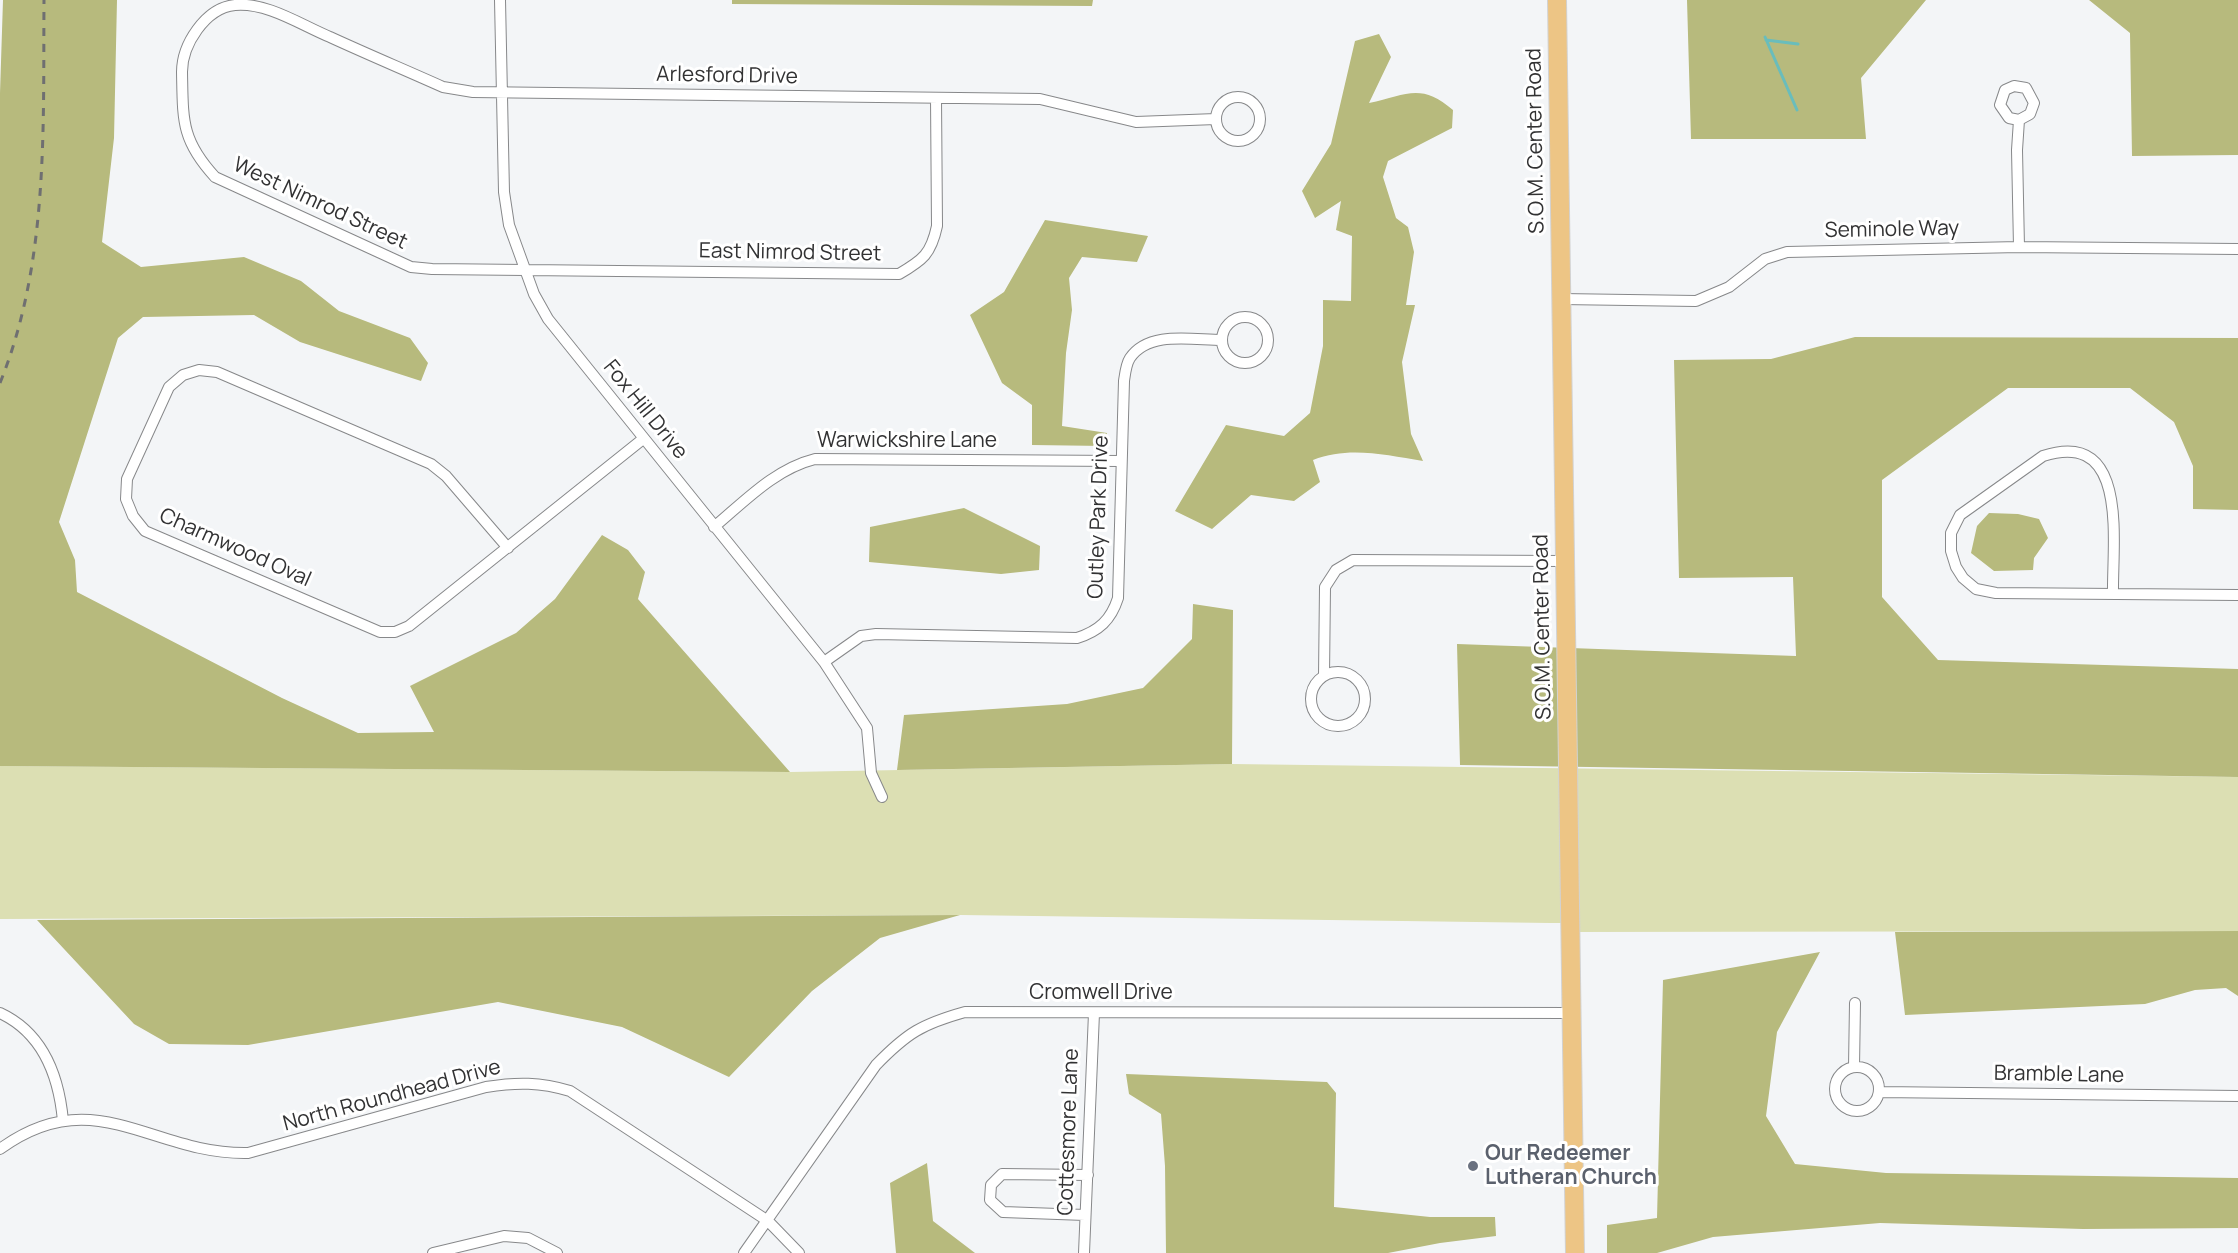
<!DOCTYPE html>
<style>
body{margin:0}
canvas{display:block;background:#f3f5f7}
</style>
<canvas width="2238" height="1253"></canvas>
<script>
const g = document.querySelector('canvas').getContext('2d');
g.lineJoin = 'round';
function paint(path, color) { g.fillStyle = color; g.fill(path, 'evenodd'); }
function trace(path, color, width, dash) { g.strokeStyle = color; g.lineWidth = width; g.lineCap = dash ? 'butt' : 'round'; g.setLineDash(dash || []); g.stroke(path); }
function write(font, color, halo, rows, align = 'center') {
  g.font = font + ' Manrope,sans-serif'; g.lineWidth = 6; g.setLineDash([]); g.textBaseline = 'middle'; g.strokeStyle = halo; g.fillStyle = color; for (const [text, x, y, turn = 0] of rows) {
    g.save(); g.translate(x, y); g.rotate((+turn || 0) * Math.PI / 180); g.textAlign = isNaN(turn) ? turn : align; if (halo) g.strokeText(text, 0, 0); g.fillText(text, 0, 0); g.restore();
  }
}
paint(new Path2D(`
 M 1232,764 L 2238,777 L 2238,931 L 1572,932 L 1571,923 L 1550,923 L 960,915 L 0,919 L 0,766 L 790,772 Z`), '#dcdfb3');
paint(new Path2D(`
 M 3,0 L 117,0 L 114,138 L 102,242 L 141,267 L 244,257 L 301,281 L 339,311 L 410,338 L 428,363 L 421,381 L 300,342 L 254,315 L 143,317 L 118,338 L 59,522 L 75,560 L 77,592 L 282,698 L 358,733 L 434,732 L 410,686 L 516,633 L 555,599 L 602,535 L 628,550 L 645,572 L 638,599 L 790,772 L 0,766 L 0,93 Z
 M 732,0 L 1093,0 L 1092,6 L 732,4 Z
 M 1687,0 L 1926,0 L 1861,78 L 1866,139 L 1691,139 Z
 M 2089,0 L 2238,0 L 2238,155 L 2132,156 L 2130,33 Z
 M 1379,34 L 1391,57 L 1369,103 C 1406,95 1421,82 1453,110 L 1452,128 L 1388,161 L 1383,177 L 1396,218 L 1408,227 L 1414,252 L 1406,305 L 1415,305 L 1402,362 L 1411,434 L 1423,461 C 1385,455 1349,446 1313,460 L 1320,482 L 1294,501 L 1251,495 L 1212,529 L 1175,511 L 1226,425 L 1284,436 L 1310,413 L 1323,346 L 1323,300 L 1351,301 L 1352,236 L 1336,230 L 1341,201 L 1315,218 L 1302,191 L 1331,144 L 1355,41 Z
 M 1045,220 L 1148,236 L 1137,262 L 1082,257 L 1069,278 L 1072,310 L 1066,353 L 1062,426 L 1107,433 L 1105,446 L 1032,445 L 1032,405 L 1002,383 L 970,315 L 1004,292 Z
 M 1855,337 L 2238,338 L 2238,510 L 2193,509 L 2193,466 L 2174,422 L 2130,388 L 2008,388 L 1882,480 L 1882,597 L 1938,660 L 2238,669 L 2238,777 L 1460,765 L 1457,644 L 1796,656 L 1793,577 L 1679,578 L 1674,360 L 1771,359 Z
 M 964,508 L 1040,546 L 1039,570 L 1001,574 L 869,562 L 870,527 Z
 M 1989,513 L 2018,514 L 2039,519 L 2048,538 L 2034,558 L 2033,570 L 1994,571 L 1971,553 L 1977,526 Z
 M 1193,604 L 1233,610 L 1232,764 L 897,770 L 904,715 L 1067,704 L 1143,688 L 1192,639 Z
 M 960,915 L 880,938 L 812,991 L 729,1077 L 622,1027 L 498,1002 L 248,1045 L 169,1044 L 134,1024 L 37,920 Z
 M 2238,931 L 2238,996 L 2226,988 L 2195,990 L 2145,1004 L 1905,1015 L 1895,932 Z
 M 1820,952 L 1777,1032 L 1766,1116 L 1795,1164 L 1886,1173 L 2238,1178 L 2238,1228 L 2083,1229 L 1880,1223 L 1713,1237 L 1657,1253 L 1607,1253 L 1607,1225 L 1657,1218 L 1663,980 Z
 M 1126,1074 L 1327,1082 L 1336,1093 L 1334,1207 L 1430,1217 L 1495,1217 L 1496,1236 L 1440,1243 L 1388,1253 L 1166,1253 L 1165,1166 L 1161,1114 L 1129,1094 Z
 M 927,1163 L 933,1221 L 975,1253 L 896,1253 L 890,1183 Z`), '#b7ba7d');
trace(new Path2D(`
 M 1765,37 L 1797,110
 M 1766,40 L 1798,44`), '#69bdbc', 3);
const minor = new Path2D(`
 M 500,0 L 504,192 L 509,225 L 534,294 L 548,319 L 824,662 L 867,728 L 871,773 L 882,797
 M1216 119a22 22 0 1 1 44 0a22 22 0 1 1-44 0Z
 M 936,98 L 937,226 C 931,254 923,260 899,274 L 432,269 L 411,267 L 215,177 C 181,140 183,120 182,72 C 182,45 205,8 235,5 C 267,2 301,25 330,37 C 367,54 405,70 443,87 L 473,92 L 1040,99 L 1136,122 L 1216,119
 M 2019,247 L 2017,150 L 2019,120 L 2030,114 L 2034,103 L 2026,88 L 2014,86 L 2005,90 L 2000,105 L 2009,118 L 2019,120
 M 1561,299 L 1696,301 L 1729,287 L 1765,259 L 1787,252 L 2019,247 L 2238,249
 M1222 340a23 23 0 1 1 46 0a23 23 0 1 1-46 0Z
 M 714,527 C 745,501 775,469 815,459 L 1121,461
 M 508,548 L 446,476 L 431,464 L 217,372 L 199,370 L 183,375 L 169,387 L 127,479 L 126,499 L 133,516 L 145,531 L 380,632 L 395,632 L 409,626 L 643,439
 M 2113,594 C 2112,542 2130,428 2043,456 L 1960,515 L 1951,533 L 1951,551 L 1956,567 L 1963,578 L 1976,589 L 1996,593 L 2238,595
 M 824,662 L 861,636 L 876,634 L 1077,638 C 1099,631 1111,620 1118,598 L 1124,381 C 1125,374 1126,364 1130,358 C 1149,330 1193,340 1222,340
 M1311 699a27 27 0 1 1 54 0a27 27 0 1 1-54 0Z
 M 1324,676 L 1325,587 L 1336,570 L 1353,560 L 1564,561
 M 0,1013 C 43,1033 59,1077 63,1121
 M1835 1089a22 22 0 1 1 44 0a22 22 0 1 1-44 0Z
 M 1854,1067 L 1855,1003
 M 1879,1092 L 2238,1096
 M 0,1149 C 95,1080 152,1155 248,1153 L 486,1087 C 517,1082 540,1082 570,1091 L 768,1221 L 799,1253
 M 1085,1215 L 1003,1212 L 990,1200 L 991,1185 L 1002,1174 L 1088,1175
 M 433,1253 L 504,1236 L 528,1238 L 557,1253
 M 744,1253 L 876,1065 C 907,1033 922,1024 965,1012 L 1573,1013
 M 1084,1253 L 1094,1013`);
const primary = new Path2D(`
 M 1557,0 L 1575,1253`);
trace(minor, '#87888a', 12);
trace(primary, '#d2d2d2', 20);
trace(minor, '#fff', 10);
trace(primary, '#edc585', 18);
trace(new Path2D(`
 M 0,383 C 49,262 43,128 44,0`), '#6f6f71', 3, [8, 8]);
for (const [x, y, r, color] of [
 [1473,1166,6,"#6b7280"]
]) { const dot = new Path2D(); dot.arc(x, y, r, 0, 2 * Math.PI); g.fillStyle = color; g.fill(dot); trace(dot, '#fff', 2); }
write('21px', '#323233', '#fff', [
 ["Arlesford Drive",727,76,1],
 ["S.O.M. Center Road",1536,141,-91],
 ["West Nimrod Street",320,204,25],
 ["Seminole Way",1892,230,-1],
 ["East Nimrod Street",790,253,1],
 ["Fox Hill Drive",645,410,51],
 ["Warwickshire Lane",907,441],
 ["Outley Park Drive",1099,517,-88],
 ["Charmwood Oval",235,548,24],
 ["S.O.M. Center Road",1543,627,-91],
 ["Cromwell Drive",1101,993],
 ["Bramble Lane",2059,1075,1],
 ["North Roundhead Drive",392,1096,-15],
 ["Cottesmore Lane",1069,1132,-88]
]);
write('bold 21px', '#5b616d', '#fff', [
 ["Our Redeemer",1485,1154],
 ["Lutheran Church",1485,1178]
], 'left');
</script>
